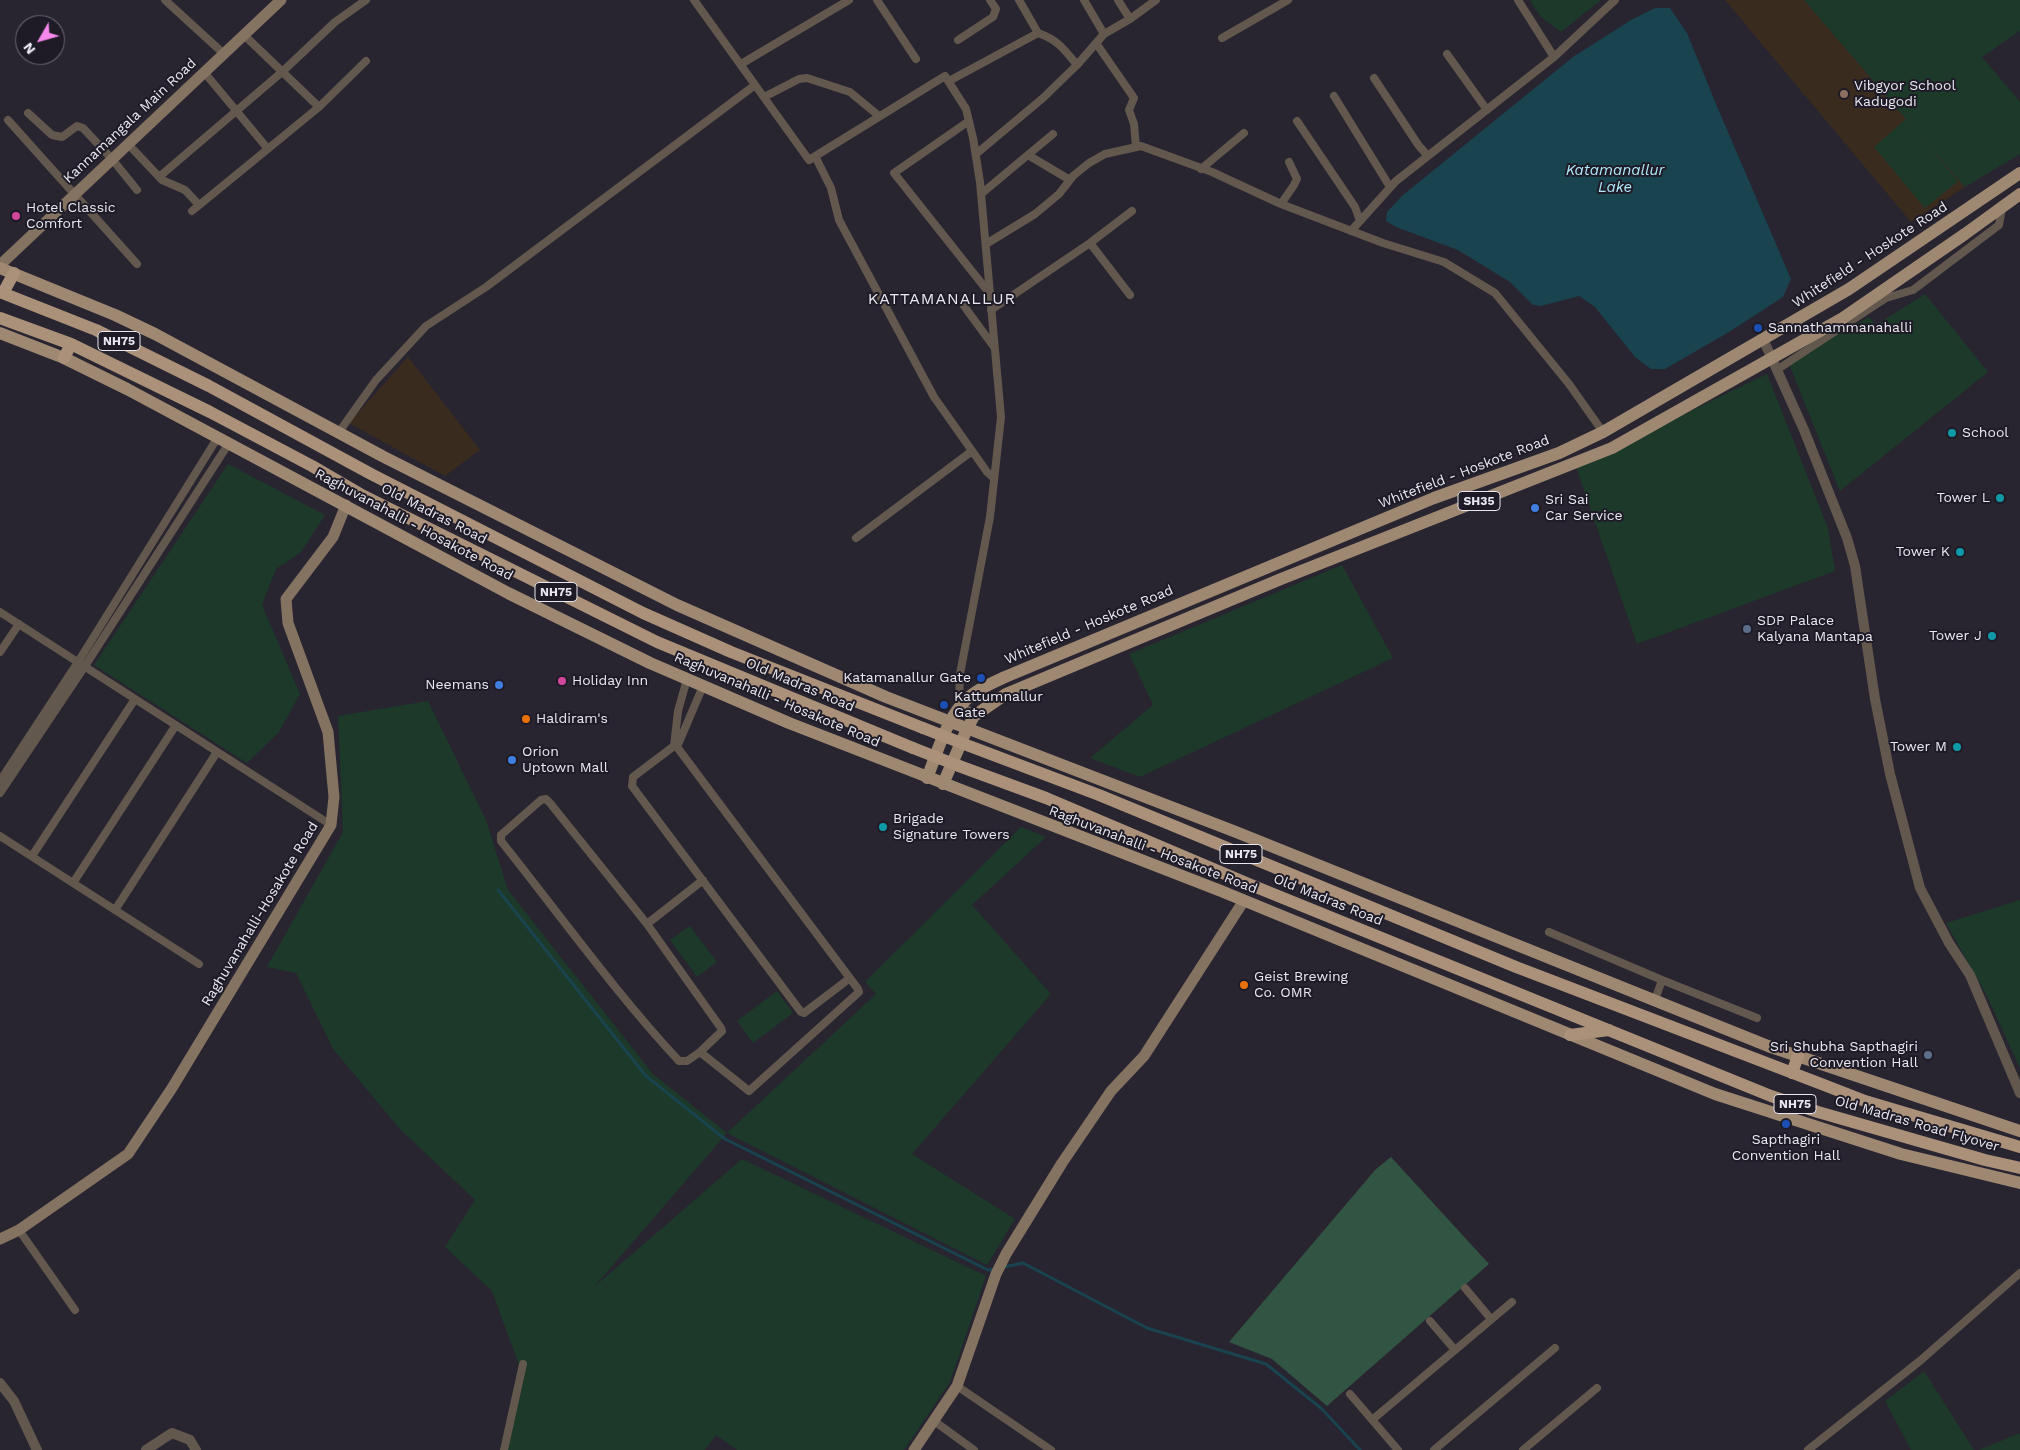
<!DOCTYPE html>
<style>
body{margin:0}
#map{position:relative;width:2020px;height:1450px;overflow:hidden;background:#282531;font-family:"Work Sans",sans-serif}
canvas{display:block}
.north{position:absolute;left:15px;top:15px;width:50px;height:50px;box-sizing:border-box;background:#1e1b27;border:1px solid #6f6d77;border-radius:50%;rotate:232deg;font-size:14px;font-weight:700;line-height:20px;text-align:center;color:#e9e8f0}
.north::after{content:'';display:block;margin:auto;width:18px;height:22px;background:#f688ed;clip-path:polygon(50% 0,100% 100%,50% 72%,0 100%)}
</style>
<div id="map">
<canvas width="2020" height="1450"></canvas>
<div class="north">N</div>
</div>
<script>
const g = document.querySelector('canvas').getContext('2d');
g.lineJoin = 'round';
function paint(path, color) { g.fillStyle = color; g.fill(path, 'evenodd'); }
function trace(path, color, width, dash) { g.strokeStyle = color; g.lineWidth = width; g.lineCap = dash ? 'butt' : 'round'; g.setLineDash(dash || []); g.stroke(path); }
function write(font, color, halo, rows, align = 'center') {
  g.font = font + ' "Work Sans",sans-serif'; g.lineWidth = 4; g.setLineDash([]); g.textBaseline = 'middle'; g.strokeStyle = halo; g.fillStyle = color; for (const [text, x, y, turn = 0] of rows) {
    g.save(); g.translate(x, y); g.rotate((+turn || 0) * Math.PI / 180); g.textAlign = isNaN(turn) ? turn : align; if (halo) g.strokeText(text, 0, 0); g.fillText(text, 0, 0); g.restore();
  }
}
paint(new Path2D(`
 M 1725,0 L 1804,0 L 1965,187 L 1911,222 Z
 M 408,357 L 480,450 L 445,476 L 349,423 Z`), '#3a2b1f');
paint(new Path2D(`
 M 1530,0 L 1601,0 L 1561,32 L 1540,16 Z
 M 1804,0 L 2020,0 L 2020,31 L 1982,57 L 2020,102 L 2020,154 L 1965,187 L 1924,140 L 1958,181 L 1925,208 L 1874,147 L 1906,119 Z
 M 1925,294 L 1988,372 L 1840,491 L 1789,364 L 1822,343 L 1869,317 L 1876,325 Z
 M 1767,374 L 1828,528 L 1835,571 L 1637,644 L 1576,467 C 1640,437 1703,404 1767,374 Z
 M 228,464 L 325,515 L 301,552 L 276,569 L 262,605 L 300,694 L 279,732 L 247,763 L 94,665 Z
 M 1342,565 L 1393,658 L 1140,777 L 1090,758 L 1153,705 L 1129,654 Z
 M 428,701 L 486,820 L 508,890 L 653,1074 L 727,1133 L 876,994 L 865,982 L 1021,827 L 1046,837 L 972,905 L 1051,994 L 912,1154 L 1015,1219 L 987,1265 L 727,1133 L 594,1287 L 742,1159 L 986,1276 L 950,1382 L 904,1450 L 737,1450 L 716,1435 L 705,1450 L 507,1450 L 524,1379 L 492,1291 L 445,1247 L 475,1200 L 400,1129 L 333,1049 L 296,973 L 267,967 L 343,832 L 338,716 Z
 M 2020,900 L 2020,1068 L 1986,994 L 1946,923 Z
 M 690,926 L 717,962 L 697,977 L 670,940 Z
 M 777,991 L 793,1013 L 753,1043 L 737,1021 Z
 M 1924,1371 L 1974,1450 L 1911,1450 L 1885,1401 Z
 M 2020,1433 L 2020,1450 L 1979,1450 Z`), '#1c392a');
paint(new Path2D(`
 M 1391,1157 L 1489,1264 L 1327,1406 L 1272,1359 L 1229,1342 L 1376,1169 Z`), '#325442');
paint(new Path2D(`
 M 1655,8 L 1670,8 L 1687,33 L 1716,104 L 1791,279 L 1783,297 L 1729,332 L 1665,369 L 1651,369 L 1635,357 L 1595,307 L 1579,296 L 1541,306 L 1533,305 L 1510,282 L 1458,250 L 1396,227 L 1386,221 L 1387,212 L 1403,195 L 1573,57 L 1631,20 Z`), '#19434e');
trace(new Path2D(`
 M 498,890 L 646,1076 L 725,1139 L 988,1270 L 995,1269
 M 1004,1267 L 1023,1263 L 1147,1328 L 1266,1364 L 1322,1409 L 1360,1450`), '#19434e', 3);
trace(new Path2D(`
 M 165,0 L 224,54
 M 694,0 L 809,160 L 945,76 L 966,109 L 973,138 L 980,182 L 1001,417 L 990,517 L 960,674 C 959,696 957,701 974,716
 M 877,0 L 916,59
 M 1084,0 L 1104,34
 M 1118,0 L 1130,19
 M 1518,0 L 1554,57
 M 1038,33 C 1058,40 1064,49 1077,65
 M 244,35 L 319,107
 M 1222,38 L 1288,0
 M 958,40 L 993,17 L 996,9 L 990,0
 M 1096,43 L 1134,98 L 1129,110 L 1134,124 L 1136,147
 M 1447,54 L 1487,110
 M 741,64 L 849,0
 M 204,72 L 268,149
 M 1374,78 L 1419,146 L 1428,156
 M 949,81 L 1038,33 L 1019,0
 M 1334,96 L 1390,187
 M 764,97 L 799,79 L 807,78 L 850,92 L 879,116
 M 28,113 L 52,135 L 62,137 L 77,126 L 83,128 L 112,159 L 137,190
 M 8,120 L 137,264
 M 969,121 L 894,173 L 990,294
 M 1297,121 L 1355,207 L 1360,221
 M 128,144 L 162,180 L 185,190 L 199,205
 M 976,154 L 1043,98 L 1077,65 L 1104,34 L 1130,19 L 1156,0
 M 1028,155 L 1070,180
 M 815,156 L 831,188 L 839,220 L 934,397 L 987,472 L 994,478
 M 1201,169 L 1244,133
 M 159,177 L 282,72 L 335,22 L 366,0
 M 981,194 L 1053,134
 M 1281,204 L 1294,185 L 1297,179 L 1289,162
 M 192,211 L 319,107 L 366,61
 M 1351,231 L 1396,181 L 1554,57 L 1615,0
 M 1090,243 L 1130,295
 M 986,244 L 1035,214 L 1059,194 L 1073,176 L 1089,163 L 1105,154 L 1141,146 L 1212,172 L 1281,204 L 1383,243 L 1444,262 L 1495,293 L 1569,384 L 1603,432
 M 964,306 L 994,347
 M 991,310 L 1090,243 L 1132,211
 M 1778,369 L 1886,298 L 1913,290 L 1999,225 L 2002,208
 M 339,432 L 376,380 L 426,326 L 486,287 L 755,85
 M 856,538 L 972,451
 M 0,612 L 331,825
 M 0,652 L 19,624
 M 674,746 L 678,711 L 687,679
 M 677,747 L 703,686
 M 0,781 L 78,662 L 218,437
 M 0,793 L 85,666 L 229,443
 M 0,836 L 199,964
 M 32,856 L 135,699
 M 73,883 L 176,725
 M 115,910 L 217,752
 M 647,924 L 703,880
 M 1549,932 L 1662,980 L 1655,1000
 M 1662,980 L 1757,1018
 M 700,1052 L 722,1031 L 721,1028 L 647,924 L 550,803 L 546,799 L 541,800 L 501,835 L 501,841 C 560,915 615,992 679,1061 L 687,1061 L 700,1052 L 749,1091 L 859,992 L 858,989 L 677,747 L 674,746 L 633,777 L 632,786 L 801,1012 L 804,1013 L 850,978
 M 19,1230 L 75,1310
 M 1465,1288 L 1491,1319
 M 1430,1321 L 1455,1350
 M 957,1386 L 1051,1450
 M 1350,1394 L 1398,1450
 M 1372,1420 L 1512,1302
 M 934,1421 L 974,1450
 M 504,1450 L 523,1364
 M 1434,1450 L 1555,1348
 M 1523,1450 L 1597,1388
 M 1808,1450 L 1921,1360 L 2020,1273`), '#63584d', 8);
trace(new Path2D(`
 M 1763,339 L 1804,430 L 1847,538 L 1855,566 L 1875,699 L 1890,774 L 1920,888 L 1949,943 L 1970,975 L 2020,1093
 M 0,1383 L 14,1401 L 37,1450
 M 146,1450 L 172,1433 L 190,1440 L 196,1450`), '#63584d', 10);
trace(new Path2D(`
 M 0,265 L 281,0
 M 0,1239 L 19,1230 L 128,1154 L 172,1088 L 331,825 L 334,797 L 328,732 L 288,623 L 286,599 L 333,537 L 346,505
 M 914,1450 L 957,1386 L 996,1274 L 1006,1254 L 1062,1163 L 1111,1091 L 1144,1056 L 1243,902`), '#857362', 11);
trace(new Path2D(`
 M 0,268 L 115,315 L 155,334 L 384,457 L 677,605 L 886,697 L 1236,832 L 1768,1046 L 2020,1131
 M 0,333 L 64,358 L 127,389 L 508,593 L 650,663 L 789,723 L 1221,891 L 1715,1094 L 1901,1154 L 2020,1183
 M 927,778 C 937,753 945,724 962,704 C 973,691 990,684 1005,677 L 1434,498 L 1559,453 L 1603,432 L 1849,289 L 2020,173
 M 943,784 L 967,729 L 974,716 L 1006,694 L 1281,579 L 1612,448 L 1843,318 L 1965,234 L 2020,194`), '#9f8872', 12);
trace(new Path2D(`
 M 0,292 L 96,330 L 209,386 L 371,474 L 643,613 L 731,652 L 923,728
 M 3,293 L 14,273
 M 0,318 L 71,344 L 210,412 L 312,466 L 360,494 L 657,642 L 913,748
 M 64,358 L 71,344
 M 964,744 L 1099,795 L 1516,967 L 1824,1085 L 1865,1101 L 2020,1147
 M 959,766 L 1046,798 L 1251,885 L 1771,1096 L 1818,1112 L 1985,1160 L 2020,1168
 M 1570,1035 L 1609,1030
 M 1792,1073 L 1798,1056`), '#ab9179', 12);
trace(new Path2D(`
 M 923,728 L 964,744
 M 913,748 L 959,766`), '#ab9179', 12);
for (const [x, y, r, color] of [
 [1844,94,5,"#8d6e63"],
 [16,216,5,"#d1479c"],
 [1758,328,5,"#1a4fb4"],
 [1952,433,5,"#0f9aa8"],
 [2000,498,5,"#0f9aa8"],
 [1535,508,5,"#3f7fe0"],
 [1960,552,5,"#0f9aa8"],
 [1747,629,5,"#5c6f8a"],
 [1992,636,5,"#0f9aa8"],
 [981,678,5,"#1a4fb4"],
 [562,681,5,"#d1479c"],
 [499,685,5,"#3f7fe0"],
 [944,705,5,"#1a4fb4"],
 [526,719,5,"#e8710a"],
 [1957,747,5,"#0f9aa8"],
 [512,760,5,"#3f7fe0"],
 [883,827,5,"#0f9aa8"],
 [1244,985,5,"#e8710a"],
 [1928,1055,5,"#5c6f8a"],
 [1786,1124,5,"#1a4fb4"]
]) { const dot = new Path2D(); dot.arc(x, y, r, 0, 2 * Math.PI); g.fillStyle = color; g.fill(dot); trace(dot, '#1e1b27', 2); }
for (const [x, y, w] of [
 [119,341,42],
 [1479,501,42],
 [556,592,42],
 [1241,854,42],
 [1795,1104,42]
]) { const box = new Path2D(); box.roundRect(x - w / 2, y - 9.5, w, 19, 4); g.fillStyle = '#1e1b27'; g.fill(box); trace(box, '#e9e8f0', 1); }
write('bold 12px', '#e9e8f0', null, [
 ["NH75",119,341],
 ["SH35",1479,501],
 ["NH75",556,592],
 ["NH75",1241,854],
 ["NH75",1795,1104]
]);
write('14px', '#e9e8f0', '#1e1b27', [
 ["Vibgyor School",1854,86],
 ["Kadugodi",1854,102],
 ["Hotel Classic",26,208],
 ["Comfort",26,224],
 ["Sannathammanahalli",1768,328],
 ["School",1962,433],
 ["Tower L",1990,498,"right"],
 ["Sri Sai",1545,500],
 ["Car Service",1545,516],
 ["Tower K",1950,552,"right"],
 ["SDP Palace",1757,621],
 ["Kalyana Mantapa",1757,637],
 ["Tower J",1982,636,"right"],
 ["Katamanallur Gate",971,678,"right"],
 ["Holiday Inn",572,681],
 ["Neemans",489,685,"right"],
 ["Kattumnallur",954,697],
 ["Gate",954,713],
 ["Haldiram's",536,719],
 ["Tower M",1947,747,"right"],
 ["Orion",522,752],
 ["Uptown Mall",522,768],
 ["Brigade",893,819],
 ["Signature Towers",893,835],
 ["Geist Brewing",1254,977],
 ["Co. OMR",1254,993],
 ["Sri Shubha Sapthagiri",1918,1047,"right"],
 ["Convention Hall",1918,1063,"right"],
 ["Sapthagiri",1786,1140,"center"],
 ["Convention Hall",1786,1156,"center"]
], 'left');
write('14px', '#e9e8f0', '#1e1b27', [
 ["Kannamangala Main Road",130,121,-43],
 ["Whitefield - Hoskote Road",1870,255,-33],
 ["Whitefield - Hoskote Road",1464,472,-21],
 ["Old Madras Road",434,514,27],
 ["Raghuvanahalli - Hosakote Road",414,525,28],
 ["Whitefield - Hoskote Road",1089,625,-23],
 ["Old Madras Road",800,685,23],
 ["Raghuvanahalli - Hosakote Road",777,700,23],
 ["Raghuvanahalli - Hosakote Road",1153,850,21],
 ["Old Madras Road",1328,900,22],
 ["Raghuvanahalli-Hosakote Road",260,914,-59],
 ["Old Madras Road Flyover",1917,1124,16]
]);
write('italic 15px', '#b0eafc', '#1e1b27', [
 ["Katamanallur",1615,171],
 ["Lake",1615,188]
]);
g.letterSpacing = '1px';
write('16px', '#e9e8f0', '#1e1b27', [
 ["KATTAMANALLUR",942,299]
]);
g.letterSpacing = '0px';
</script>
